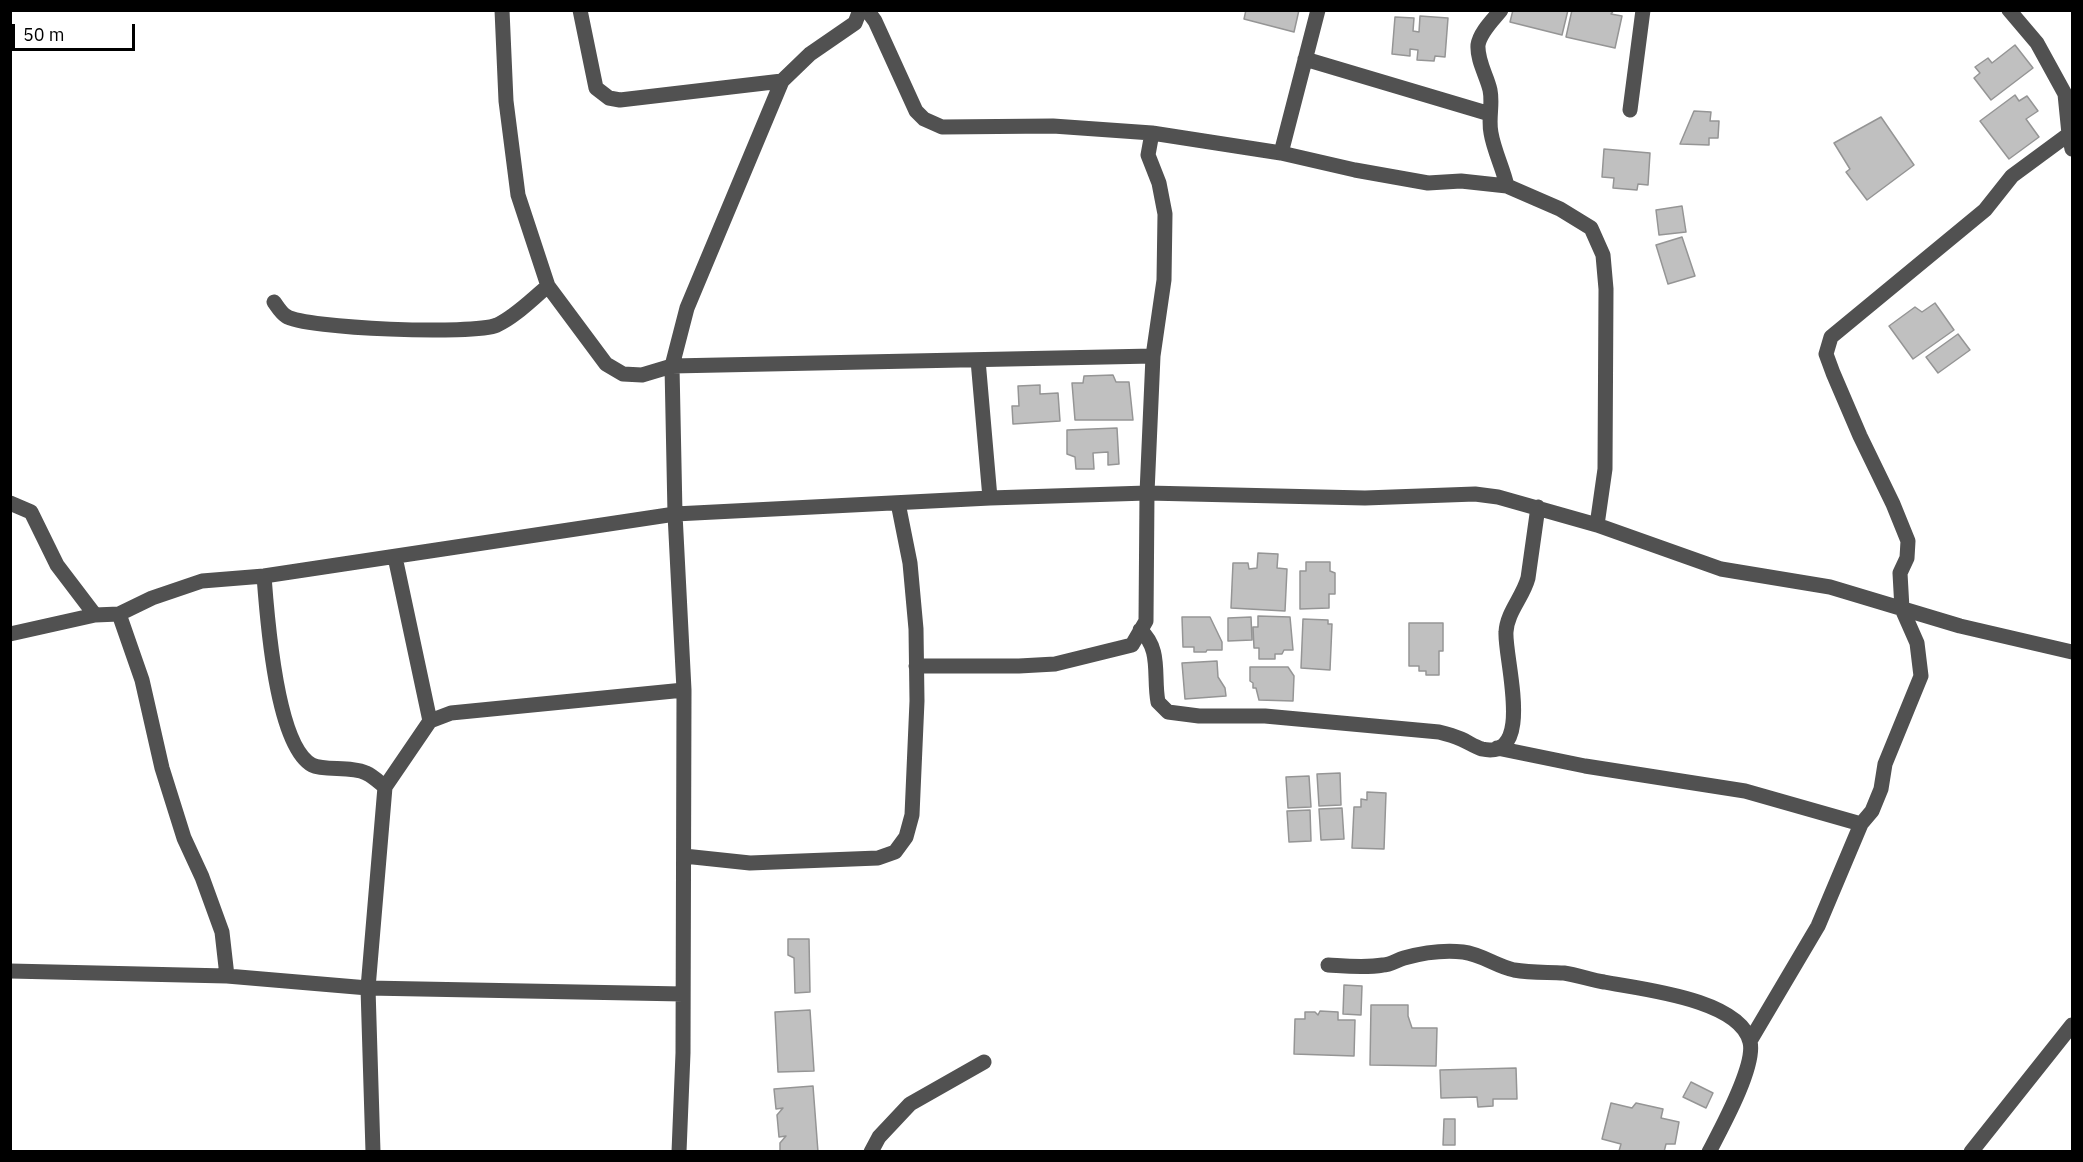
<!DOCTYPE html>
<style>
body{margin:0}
#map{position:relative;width:2083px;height:1162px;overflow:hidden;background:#fff;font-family:"IBM Plex Sans",sans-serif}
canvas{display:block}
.frame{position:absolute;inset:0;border:12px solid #000;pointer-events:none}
.scale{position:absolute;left:12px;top:24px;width:123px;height:27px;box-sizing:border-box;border:3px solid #000;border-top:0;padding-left:8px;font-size:18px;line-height:21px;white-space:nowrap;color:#000;-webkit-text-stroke:4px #fff;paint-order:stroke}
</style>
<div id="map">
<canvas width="2083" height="1162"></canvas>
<div class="frame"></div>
<div class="scale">50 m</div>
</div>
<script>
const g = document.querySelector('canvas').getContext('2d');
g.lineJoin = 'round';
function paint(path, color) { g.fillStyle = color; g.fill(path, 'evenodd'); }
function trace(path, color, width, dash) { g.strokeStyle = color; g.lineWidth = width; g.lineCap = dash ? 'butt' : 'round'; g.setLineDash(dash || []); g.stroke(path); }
const building = new Path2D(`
 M 1246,10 L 1299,10 L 1294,32 L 1244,19 Z
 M 1513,10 L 1568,10 L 1562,35 L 1510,22 Z
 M 1572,10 L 1614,10 L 1611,14 L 1622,16 L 1615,48 L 1566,37 Z
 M 1420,16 L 1448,18 L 1445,57 L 1435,56 L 1434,61 L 1417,60 L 1418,50 L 1410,49 L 1410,56 L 1392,54 L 1395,17 L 1414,18 L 1413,31 L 1419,32 Z
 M 2015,45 L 2033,68 L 1991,100 L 1974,78 L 1980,73 L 1975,67 L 1988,58 L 1992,63 Z
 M 2015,95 L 2019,101 L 2027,96 L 2038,111 L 2026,119 L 2039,137 L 2009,159 L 1980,121 Z
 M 1694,111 L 1711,112 L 1710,121 L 1719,121 L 1718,138 L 1709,138 L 1709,145 L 1680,144 Z
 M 1881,117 L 1914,165 L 1867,200 L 1846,172 L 1850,169 L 1834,143 Z
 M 1604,149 L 1650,153 L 1648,185 L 1638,184 L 1637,190 L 1613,188 L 1614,178 L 1602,177 Z
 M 1682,206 L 1686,232 L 1659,235 L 1656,210 Z
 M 1682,237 L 1695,276 L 1668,284 L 1656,245 Z
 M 1935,303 L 1954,330 L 1913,359 L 1889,326 L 1915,307 L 1922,312 Z
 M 1958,334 L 1970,350 L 1938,373 L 1926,357 Z
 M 1113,375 L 1116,382 L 1129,382 L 1133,420 L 1075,420 L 1072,383 L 1083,383 L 1084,376 Z
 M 1040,385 L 1040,394 L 1058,393 L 1060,421 L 1013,424 L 1012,406 L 1019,406 L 1018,386 Z
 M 1117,428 L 1119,464 L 1108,465 L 1108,452 L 1093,453 L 1094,469 L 1076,469 L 1075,457 L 1067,454 L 1067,430 Z
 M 1258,553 L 1278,554 L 1277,568 L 1287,569 L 1285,611 L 1231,608 L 1233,563 L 1248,563 L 1249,569 L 1257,568 Z
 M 1306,562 L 1330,562 L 1330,571 L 1335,573 L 1335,594 L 1329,594 L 1329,608 L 1300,609 L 1300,571 L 1306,571 Z
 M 1258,616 L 1290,617 L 1293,650 L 1284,650 L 1282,654 L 1275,654 L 1275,659 L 1259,659 L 1259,648 L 1254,648 L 1253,627 L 1258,627 Z
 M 1182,617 L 1210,617 L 1222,642 L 1222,650 L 1207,650 L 1206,652 L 1194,652 L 1194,647 L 1183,647 Z
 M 1251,617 L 1252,640 L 1228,641 L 1228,618 Z
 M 1303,619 L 1328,620 L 1328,624 L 1332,624 L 1330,670 L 1301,668 Z
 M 1409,623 L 1443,623 L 1443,651 L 1439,651 L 1439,675 L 1426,675 L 1426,671 L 1419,671 L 1419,666 L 1409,666 Z
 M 1217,661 L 1218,677 L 1225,688 L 1226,696 L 1185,699 L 1182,663 Z
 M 1250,667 L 1288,667 L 1294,676 L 1293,701 L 1259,700 L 1256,688 L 1253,688 L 1253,683 L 1250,681 Z
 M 1340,773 L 1341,805 L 1319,806 L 1317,774 Z
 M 1309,776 L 1311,807 L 1288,808 L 1286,777 Z
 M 1367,792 L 1386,793 L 1384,849 L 1352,848 L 1354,807 L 1361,807 L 1361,799 L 1367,800 Z
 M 1342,808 L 1344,839 L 1321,840 L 1319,809 Z
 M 1310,810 L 1311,841 L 1289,842 L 1287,811 Z
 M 788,939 L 809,939 L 810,992 L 795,993 L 794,958 L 788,955 Z
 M 1344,985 L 1362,986 L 1361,1015 L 1343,1014 Z
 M 1371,1005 L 1408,1005 L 1408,1016 L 1412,1028 L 1437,1028 L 1436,1066 L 1370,1065 Z
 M 810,1010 L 814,1071 L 778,1072 L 775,1012 Z
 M 1320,1011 L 1338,1012 L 1338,1020 L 1355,1020 L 1354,1056 L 1294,1054 L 1295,1019 L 1305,1019 L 1305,1012 L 1315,1012 L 1318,1015 Z
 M 1516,1068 L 1517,1099 L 1493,1099 L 1493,1106 L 1478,1107 L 1477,1097 L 1441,1098 L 1440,1070 Z
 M 1691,1082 L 1713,1093 L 1706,1108 L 1683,1097 Z
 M 813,1086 L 818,1152 L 780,1152 L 780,1143 L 786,1136 L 779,1137 L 777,1115 L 783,1108 L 776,1109 L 774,1089 Z
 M 1611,1103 L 1632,1108 L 1636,1103 L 1663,1109 L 1661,1118 L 1679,1122 L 1675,1144 L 1666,1144 L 1664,1152 L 1619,1151 L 1621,1144 L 1602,1139 Z
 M 1444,1119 L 1455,1119 L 1455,1145 L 1443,1145 Z`);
paint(building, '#c0c0c0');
trace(building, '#959595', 1.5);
trace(new Path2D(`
 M 502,10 L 506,101 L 518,195 L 548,286 L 606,364 L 623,374 L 642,375 L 672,366 L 1153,356
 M 580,10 L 596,88 L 609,98 L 620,100 L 782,81
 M 867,10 L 875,21 L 916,111 L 924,119 L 942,127 L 1053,126 L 1152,133 L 1281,153 L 1355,170 L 1428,183 L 1461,181 L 1507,186 L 1560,209 L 1591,228 L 1603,255 L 1606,289 L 1605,469 L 1597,525
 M 1501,10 C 1493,20 1480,32 1478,45 C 1477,61 1487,76 1490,90 C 1493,104 1488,119 1491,133 C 1494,151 1503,168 1507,186
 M 2009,10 L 2037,43 L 2065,94 L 2069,134 L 2072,149
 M 1305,59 L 1490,114
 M 1630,110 L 1643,10
 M 1281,153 L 1318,10
 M 274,302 C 277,306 281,313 286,316 C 305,329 474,335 497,325 C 516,316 532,299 548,286
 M 978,360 L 990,498
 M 10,503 L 31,512 L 57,565 L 95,615
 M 395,557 L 430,721
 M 264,576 C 267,616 276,745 312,765 C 324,771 352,766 366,773 C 373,776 379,782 385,787
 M 119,614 L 142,680 L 162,768 L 184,838 L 202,877 L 222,932 L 227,976
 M 1140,630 C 1162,649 1153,676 1158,702 L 1168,712 L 1199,716 L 1265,716 L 1439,732 C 1447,734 1454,736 1461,739 C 1468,742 1475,747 1482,749 C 1536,761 1504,657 1506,632 C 1507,612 1523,597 1528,578 L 1538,507
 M 10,634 L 95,615 L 119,614 L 152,598 L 202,581 L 264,576 L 675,514 L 990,498 L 1147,493 L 1365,498 L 1475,494 L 1498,497 L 1597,525 L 1721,569 L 1830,587 L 1960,626 L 2072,652
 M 916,666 L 1019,666 L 1055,664 L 1132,645 L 1146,621 L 1147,493 L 1153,356 L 1164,280 L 1165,214 L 1159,183 L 1148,155 L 1152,133
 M 1497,748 L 1585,766 L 1745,791 L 1861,824
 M 684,856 L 750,863 L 878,858 L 895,852 L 906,837 L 912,815 L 917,701 L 916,629 L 910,563 L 898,503
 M 1328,965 C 1346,966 1365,968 1383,965 C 1390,965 1397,960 1404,958 C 1422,953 1445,950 1463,952 C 1481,954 1496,966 1514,970 C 1531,973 1547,972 1564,973 C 1578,975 1591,980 1604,982 C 1640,989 1740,999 1750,1042 C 1756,1066 1721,1129 1709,1152
 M 10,971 L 227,976 L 368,988 L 683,994
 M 1750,1041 L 1818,926 L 1861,824 L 1872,811 L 1881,789 L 1885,764 L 1921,676 L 1917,643 L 1902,609 L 1900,573 L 1907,558 L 1908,541 L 1893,504 L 1860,436 L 1833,373 L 1826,354 L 1831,337 L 1985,210 L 2012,176 L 2069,134
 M 373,1152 L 368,988 L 385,787 L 430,721 L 451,713 L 684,690
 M 679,1152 L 683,1053 L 684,690 L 675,514 L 672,366 L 687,308 L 782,81 L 810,54 L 855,23 L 860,10
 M 871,1152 L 879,1137 L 910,1104 L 984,1062
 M 1971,1152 L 2072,1025`), '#515151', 15);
</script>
